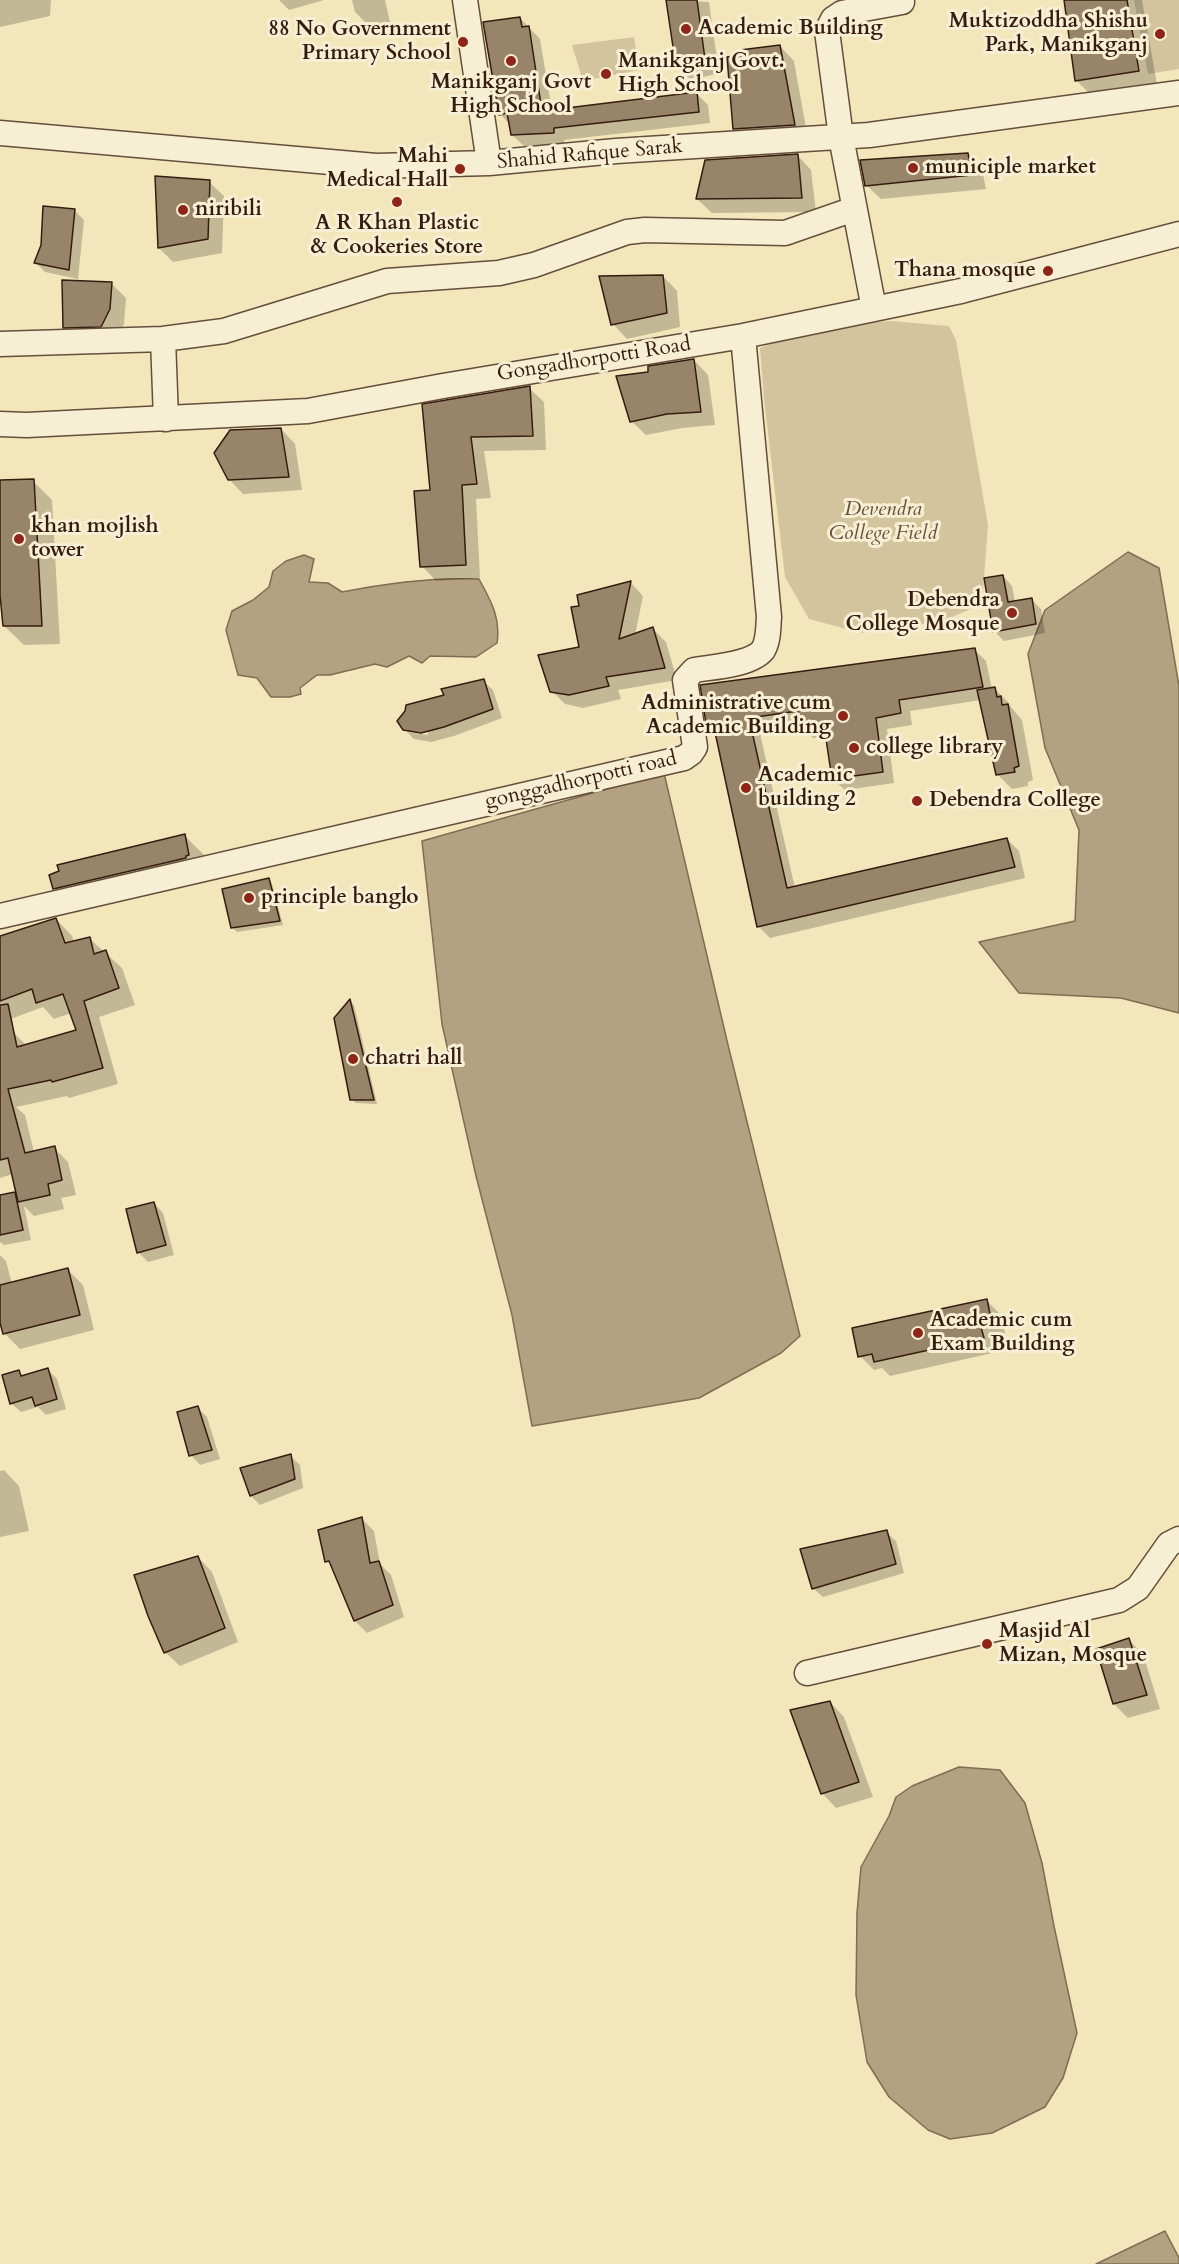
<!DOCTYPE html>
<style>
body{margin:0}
canvas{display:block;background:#f3e6bb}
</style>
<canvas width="1179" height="2264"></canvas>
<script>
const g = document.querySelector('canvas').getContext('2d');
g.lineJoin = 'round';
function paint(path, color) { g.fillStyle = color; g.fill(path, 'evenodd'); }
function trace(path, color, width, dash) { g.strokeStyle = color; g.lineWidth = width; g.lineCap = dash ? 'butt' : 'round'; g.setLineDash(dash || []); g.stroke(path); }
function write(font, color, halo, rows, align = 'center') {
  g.font = font + ' Cardo,serif'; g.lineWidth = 6; g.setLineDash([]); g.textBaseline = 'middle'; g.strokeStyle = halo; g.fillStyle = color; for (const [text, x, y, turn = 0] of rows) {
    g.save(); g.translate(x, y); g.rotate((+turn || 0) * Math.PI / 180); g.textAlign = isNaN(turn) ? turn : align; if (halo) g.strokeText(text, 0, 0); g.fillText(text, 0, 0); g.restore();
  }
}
paint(new Path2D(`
 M 1134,0 L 1179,0 L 1179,69 L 1148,74 Z
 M 634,37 L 639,70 L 583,81 L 572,45 Z
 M 892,321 L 949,326 L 956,340 L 988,525 L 982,604 L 943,621 L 861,633 L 809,619 L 785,577 L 764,399 L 760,348 L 815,326 Z`), '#d3c49e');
const water = new Path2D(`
 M 1128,552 L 1159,568 L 1179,686 L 1179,1013 L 1121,998 L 1019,993 L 979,942 L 1075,921 L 1079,830 L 1045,748 L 1028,654 L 1045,610 Z
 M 304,555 L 314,559 L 309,582 L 328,583 L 342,592 C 387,583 433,577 479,579 C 491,601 501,618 497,643 L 476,657 L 430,656 L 422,663 L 409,656 L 387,667 L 375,664 L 330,675 L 317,675 L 300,688 L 301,694 L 290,697 L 271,697 L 257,678 L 238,675 L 226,630 L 232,611 L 253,600 L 269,587 L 273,571 L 286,561 Z
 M 664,773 L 729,1049 L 800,1336 L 781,1353 L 699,1398 L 532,1426 L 512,1315 L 476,1176 L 442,1024 L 422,841 Z
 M 959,1767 L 1000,1770 L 1025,1803 L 1042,1863 L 1054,1926 L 1077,2033 L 1063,2078 L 1045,2107 L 992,2133 L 950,2139 L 928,2130 L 889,2097 L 867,2062 L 856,1995 L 857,1913 L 861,1867 L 889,1816 L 896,1797 L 912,1786 Z
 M 1165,2231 L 1179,2258 L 1179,2264 L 1096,2264 Z`);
paint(water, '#b3a181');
trace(water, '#816c54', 1.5);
paint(new Path2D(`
 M 0,0 L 51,0 L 50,16 L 0,27 Z
 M 279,0 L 324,0 L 289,10 Z
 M 352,0 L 385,0 L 390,22 L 370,27 L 355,12 Z
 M 668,0 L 709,2 L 719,73 L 691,80 L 677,66 Z
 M 1065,0 L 1142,0 L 1158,90 L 1096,100 L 1077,81 Z
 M 520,18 L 540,39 L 552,111 L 697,94 L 708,105 L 710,123 L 564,140 L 565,144 L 524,146 L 512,135 L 511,125 L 500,114 Z
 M 780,46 L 794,61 L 808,139 L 749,143 L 735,129 Z
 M 797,155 L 811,170 L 816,212 L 712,213 L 697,199 Z
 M 968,155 L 982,169 L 986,189 L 881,199 L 866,185 Z
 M 209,182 L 224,196 L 222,253 L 173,262 L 159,248 Z
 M 74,210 L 84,220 L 78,279 L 45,272 L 36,263 L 42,246 Z
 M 663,276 L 677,291 L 680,327 L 627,339 L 613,324 Z
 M 112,284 L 126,298 L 124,324 L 116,340 L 78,342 L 64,327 Z
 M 694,360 L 708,375 L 715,425 L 682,428 L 646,435 L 631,421 L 649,374 Z
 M 529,388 L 544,402 L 546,450 L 484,451 L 491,498 L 476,499 L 480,578 L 436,581 L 422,566 L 431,491 L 423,406 Z
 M 281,429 L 295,444 L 302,490 L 243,494 L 229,479 Z
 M 33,481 L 52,500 L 60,644 L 24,645 L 4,626 L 0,579 L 0,482 Z
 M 1003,576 L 1012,586 L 1015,602 L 1031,599 L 1041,609 L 1045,633 L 1004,641 L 994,631 Z
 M 631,583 L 643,596 L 635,635 L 653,629 L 666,642 L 677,680 L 618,690 L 621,699 L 583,708 L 565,704 L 552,691 L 580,648 L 581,607 L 579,596 Z
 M 974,649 L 986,661 L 992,689 L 995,689 L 1009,703 L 1010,706 L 1022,720 L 1033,780 L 1028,782 L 1028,786 L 1012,789 L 997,774 L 981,700 L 910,711 L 912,725 L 887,729 L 894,783 L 845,790 L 833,779 L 828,737 L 813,738 L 802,726 L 801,723 L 759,729 L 795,888 L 1007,839 L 1019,851 L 1025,878 L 770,938 L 758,926 L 716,732 L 707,724 Z
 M 483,681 L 493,690 L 502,718 L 454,736 L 431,742 L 414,739 L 407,732 L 428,735 L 428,732 L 406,729 L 406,731 L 404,729 L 446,696 Z
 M 185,836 L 204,855 L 208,874 L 73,908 L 54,888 Z
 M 268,880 L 272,884 L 283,925 L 237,932 L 232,927 Z
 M 56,919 L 72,936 L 74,942 L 89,938 L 122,968 L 135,1005 L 99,1017 L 118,1084 L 69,1098 L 67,1096 L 16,1107 L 25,1115 L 34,1152 L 54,1148 L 68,1162 L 76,1195 L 61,1198 L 64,1209 L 34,1216 L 24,1206 L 31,1240 L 4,1245 L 0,1242 L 0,1197 L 14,1194 L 19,1198 L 13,1174 L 0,1178 L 0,1034 L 12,1031 L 27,1046 L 78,1031 L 71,1013 L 54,1019 L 43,1007 L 0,1023 L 0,938 Z
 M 350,1001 L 354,1005 L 377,1104 L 356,1103 L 351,1099 Z
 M 154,1203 L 163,1213 L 174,1255 L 148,1262 L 138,1252 Z
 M 0,1255 L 6,1261 L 12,1284 L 68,1270 L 83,1285 L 94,1330 L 20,1349 L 4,1333 L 0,1324 Z
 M 987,1301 L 1001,1315 L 1006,1338 L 995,1341 L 997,1352 L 890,1376 L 882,1368 L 874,1370 L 860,1356 Z
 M 48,1370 L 57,1379 L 66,1409 L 46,1415 L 38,1407 L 21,1412 L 11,1403 L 19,1372 L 24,1377 Z
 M 197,1407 L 207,1417 L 220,1459 L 200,1465 L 191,1455 Z
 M 290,1456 L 300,1465 L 303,1488 L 260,1505 L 251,1496 L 242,1469 Z
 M 4,1470 L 19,1486 L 29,1531 L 0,1537 L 0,1471 Z
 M 362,1519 L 374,1531 L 380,1564 L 391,1575 L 404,1617 L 367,1633 L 355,1621 L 334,1568 L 327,1561 Z
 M 886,1532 L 896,1541 L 904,1573 L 823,1597 L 813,1588 Z
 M 198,1557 L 212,1572 L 238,1642 L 180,1666 L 165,1652 Z
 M 1129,1640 L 1143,1654 L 1160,1709 L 1128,1718 L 1114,1704 Z
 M 830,1702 L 844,1717 L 873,1797 L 836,1808 L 822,1793 Z`), '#0003');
const building = new Path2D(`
 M 666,0 L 697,0 L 705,59 L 676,67 Z
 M 1064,0 L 1127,0 L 1139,71 L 1075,81 Z
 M 520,17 L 522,27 L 529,26 L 542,111 L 697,92 L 699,112 L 554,128 L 554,133 L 511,135 L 507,113 L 499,115 L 483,22 Z
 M 780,45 L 795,125 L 733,129 L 727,57 L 741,55 L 740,50 Z
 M 968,153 L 972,175 L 865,186 L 860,160 Z
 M 798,154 L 802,198 L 696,199 L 705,160 Z
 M 155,176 L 210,180 L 208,239 L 158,248 Z
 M 43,206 L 75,209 L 69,270 L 34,263 L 41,245 Z
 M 663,275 L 667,313 L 611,325 L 599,276 Z
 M 62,280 L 112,282 L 110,309 L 101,327 L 63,328 Z
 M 694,359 L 701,412 L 667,414 L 630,422 L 616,376 L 648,372 L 648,366 Z
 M 530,386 L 533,436 L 471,437 L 477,484 L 462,485 L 466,565 L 420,567 L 414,491 L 430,490 L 422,404 Z
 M 281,428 L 289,477 L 228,480 L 214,453 L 230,430 Z
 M 34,479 L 42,626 L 3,626 L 0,595 L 0,480 Z
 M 1003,575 L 1008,602 L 1032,598 L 1036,624 L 993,632 L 984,578 Z
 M 631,581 L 619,639 L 653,627 L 665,668 L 606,677 L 609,686 L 569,695 L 550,692 L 538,655 L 579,647 L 571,607 L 579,606 L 577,595 Z
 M 975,648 L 983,687 L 899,700 L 901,713 L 876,718 L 883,772 L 832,779 L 824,726 L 800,727 L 798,711 L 749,718 L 787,888 L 1007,838 L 1015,867 L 757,927 L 713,723 L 706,724 L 700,685 Z
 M 484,679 L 493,709 L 444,727 L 421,733 L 403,730 L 397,721 L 405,711 L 406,705 L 444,695 L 441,689 Z
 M 995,687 L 997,697 L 1001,696 L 1002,705 L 1008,704 L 1019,766 L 1014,768 L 1015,772 L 996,775 L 977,690 Z
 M 185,834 L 189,855 L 186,856 L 186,858 L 53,889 L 49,875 L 59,871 L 57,865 Z
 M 269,878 L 280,921 L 231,928 L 222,889 Z
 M 56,918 L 65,943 L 90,937 L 94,954 L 106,950 L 119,988 L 84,1001 L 103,1068 L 52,1082 L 51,1080 L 8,1089 L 25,1153 L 55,1146 L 62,1180 L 48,1184 L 50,1195 L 18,1202 L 8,1158 L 0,1160 L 0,1005 L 8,1004 L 17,1047 L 76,1030 L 63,994 L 36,1003 L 32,989 L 0,1001 L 0,936 Z
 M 350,999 L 374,1100 L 350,1100 L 334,1018 Z
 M 15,1192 L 23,1230 L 0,1235 L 0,1195 Z
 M 154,1202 L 166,1245 L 137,1253 L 126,1209 Z
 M 68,1268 L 80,1315 L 3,1334 L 0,1323 L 0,1285 Z
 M 987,1299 L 992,1324 L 981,1327 L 984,1338 L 874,1362 L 872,1354 L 858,1357 L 852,1328 Z
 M 48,1368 L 57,1399 L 35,1406 L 32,1397 L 10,1404 L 2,1375 L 19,1370 L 21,1376 Z
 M 198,1406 L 212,1450 L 189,1456 L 177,1412 Z
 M 291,1454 L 295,1479 L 250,1496 L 240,1468 Z
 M 362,1517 L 370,1563 L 379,1561 L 393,1605 L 354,1621 L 329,1561 L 325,1562 L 318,1530 Z
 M 887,1530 L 896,1564 L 812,1589 L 800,1549 Z
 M 198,1556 L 225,1628 L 164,1653 L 148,1616 L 134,1575 Z
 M 1129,1638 L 1147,1695 L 1113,1704 L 1096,1649 Z
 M 830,1701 L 859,1782 L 821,1794 L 790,1710 Z`);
paint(building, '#988569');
trace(building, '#361c10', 1.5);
const minor = new Path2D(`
 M 465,0 L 489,163
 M 0,133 L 376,166 L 489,163 L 616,151 L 869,135 L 1179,93
 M 874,309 L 841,137 L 827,31 L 833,19 L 842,13 L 902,2
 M 163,339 L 166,419
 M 0,344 L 163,339 L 224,331 L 387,281 L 499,273 L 534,265 L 627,232 L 645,230 L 785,233 L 854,209
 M 0,424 L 27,425 L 308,411 L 443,386 L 743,336 L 874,309 L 961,291 L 1179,234
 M 0,916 L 684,758 L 691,753 L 695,747 L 685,680 L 694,670 C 712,667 751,665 763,650 C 769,640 768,627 769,617 L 743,336
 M 807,1673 L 1119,1600 L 1138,1588 L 1169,1544 L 1179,1539`);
trace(minor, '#654e3b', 27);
trace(minor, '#f7efd3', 24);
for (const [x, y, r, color] of [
 [686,29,6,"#8f2418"],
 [1160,34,6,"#8f2418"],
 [463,42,6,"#8f2418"],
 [511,61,6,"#8f2418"],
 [606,74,6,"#8f2418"],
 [913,168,6,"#8f2418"],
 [460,169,6,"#8f2418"],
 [397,202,6,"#8f2418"],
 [183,210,6,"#8f2418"],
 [1048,271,6,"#8f2418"],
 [19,539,6,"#8f2418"],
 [1012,613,6,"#8f2418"],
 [843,716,6,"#8f2418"],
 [854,748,6,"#8f2418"],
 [746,788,6,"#8f2418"],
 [917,801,6,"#8f2418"],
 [249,898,6,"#8f2418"],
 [353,1059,6,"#8f2418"],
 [918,1333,6,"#8f2418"],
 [987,1644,6,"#8f2418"]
]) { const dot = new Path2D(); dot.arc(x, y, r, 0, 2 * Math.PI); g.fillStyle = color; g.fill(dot); trace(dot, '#f7efd3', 2); }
write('bold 21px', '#361c10', '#f7efd3', [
 ["Muktizoddha Shishu",1148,22,"right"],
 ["Park, Manikganj",1148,46,"right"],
 ["Academic Building",698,29],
 ["88 No Government",451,30,"right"],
 ["Primary School",451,54,"right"],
 ["Manikganj Govt.",618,62],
 ["High School",618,86],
 ["Manikganj Govt",511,83,"center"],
 ["High School",511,107,"center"],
 ["Mahi",448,157,"right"],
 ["Medical Hall",448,181,"right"],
 ["municiple market",925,168],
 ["niribili",195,210],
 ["A R Khan Plastic",397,224,"center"],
 ["& Cookeries Store",397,248,"center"],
 ["Thana mosque",1036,271,"right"],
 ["khan mojlish",31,527],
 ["tower",31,551],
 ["Debendra",1000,601,"right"],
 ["College Mosque",1000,625,"right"],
 ["Administrative cum",831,704,"right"],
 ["Academic Building",831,728,"right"],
 ["college library",866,748],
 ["Academic",758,776],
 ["building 2",758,800],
 ["Debendra College",929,801],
 ["principle banglo",261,898],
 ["chatri hall",365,1059],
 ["Academic cum",930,1321],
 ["Exam Building",930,1345],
 ["Masjid Al",999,1632],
 ["Mizan, Mosque",999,1656]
], 'left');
write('21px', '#361c10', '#f7efd3', [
 ["Shahid Rafique Sarak",590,155,-5],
 ["Gongadhorpotti Road",594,360,-9],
 ["gonggadhorpotti road",581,781,-13]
]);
write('italic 21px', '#654e3b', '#f7efd3', [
 ["Devendra",883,510],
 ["College Field",883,534]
]);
</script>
